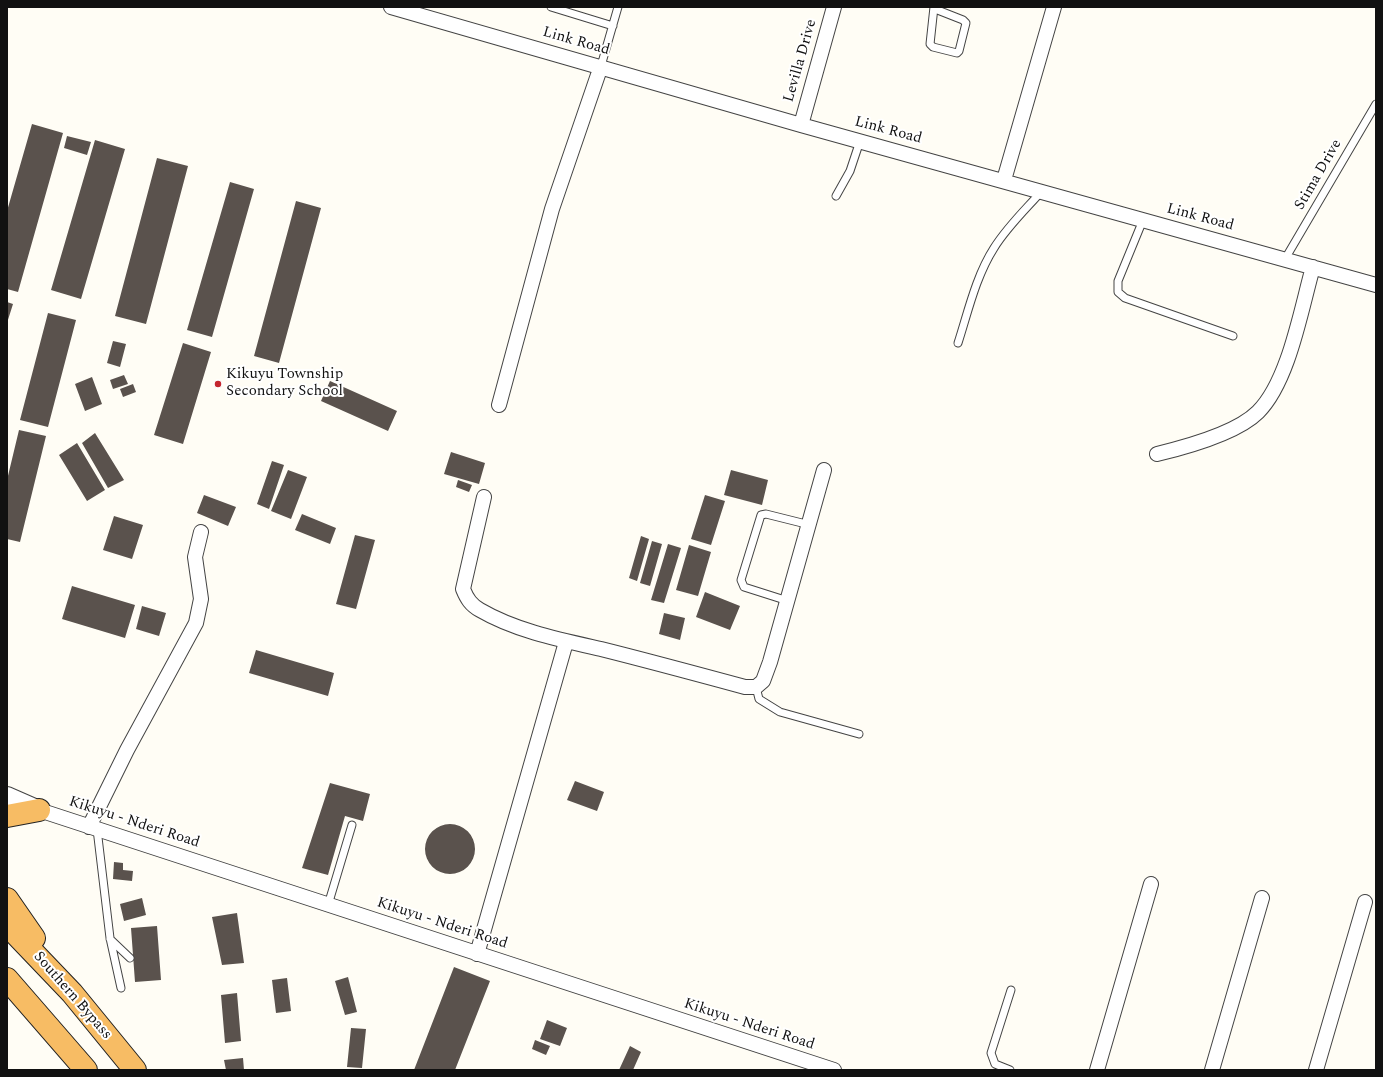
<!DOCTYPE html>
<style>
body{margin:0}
#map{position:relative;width:1383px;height:1077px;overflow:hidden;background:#fffdf5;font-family:Spectral,serif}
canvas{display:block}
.frame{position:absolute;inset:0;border:8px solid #111;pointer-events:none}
</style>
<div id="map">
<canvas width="1383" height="1077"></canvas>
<div class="frame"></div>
</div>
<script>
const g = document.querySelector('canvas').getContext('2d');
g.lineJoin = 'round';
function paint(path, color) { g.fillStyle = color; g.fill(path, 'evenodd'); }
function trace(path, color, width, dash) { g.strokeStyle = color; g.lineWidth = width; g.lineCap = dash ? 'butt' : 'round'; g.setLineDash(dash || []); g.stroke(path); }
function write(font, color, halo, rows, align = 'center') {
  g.font = font + ' Spectral,serif'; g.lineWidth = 4; g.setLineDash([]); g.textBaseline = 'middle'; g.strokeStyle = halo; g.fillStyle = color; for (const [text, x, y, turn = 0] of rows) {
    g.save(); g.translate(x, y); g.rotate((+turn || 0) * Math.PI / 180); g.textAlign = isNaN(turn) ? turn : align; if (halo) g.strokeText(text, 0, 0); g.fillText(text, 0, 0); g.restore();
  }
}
paint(new Path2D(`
 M 32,124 L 63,133 L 18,292 L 7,289 L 7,211 Z
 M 67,136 L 91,142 L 87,155 L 64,148 Z
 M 95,140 L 125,149 L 81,299 L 51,290 Z
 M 157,158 L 188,166 L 146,324 L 115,316 Z
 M 230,182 L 254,189 L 212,337 L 187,330 Z
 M 296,201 L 321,208 L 279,363 L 254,356 Z
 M 7,302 L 13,304 L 7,323 Z
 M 48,313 L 76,320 L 48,427 L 20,420 Z
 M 113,341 L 126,344 L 120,367 L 107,363 Z
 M 183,343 L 211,352 L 183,444 L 154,435 Z
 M 124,375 L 128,384 L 113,389 L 110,380 Z
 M 92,377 L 102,404 L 85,411 L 75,384 Z
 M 330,381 L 397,411 L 388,431 L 321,401 Z
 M 133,384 L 136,392 L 123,397 L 120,389 Z
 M 19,430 L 46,436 L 20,542 L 7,539 L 7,480 Z
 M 95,433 L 124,480 L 108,488 L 82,443 Z
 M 77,443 L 105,490 L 87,501 L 59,455 Z
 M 451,452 L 485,463 L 479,484 L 444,474 Z
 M 272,461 L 284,465 L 269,509 L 257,504 Z
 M 288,470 L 307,477 L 291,519 L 271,511 Z
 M 731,470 L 768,480 L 762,505 L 724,495 Z
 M 458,480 L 472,485 L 469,492 L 456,487 Z
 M 204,495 L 236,507 L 228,526 L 197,513 Z
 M 705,495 L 725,501 L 711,545 L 691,539 Z
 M 302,514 L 336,528 L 330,544 L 295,530 Z
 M 114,516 L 143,525 L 132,559 L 103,550 Z
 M 355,535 L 375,540 L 356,609 L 336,604 Z
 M 641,536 L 649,539 L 637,581 L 629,578 Z
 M 652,541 L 662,544 L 650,586 L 640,583 Z
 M 668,544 L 681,548 L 664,603 L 651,600 Z
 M 689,545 L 711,552 L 698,596 L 676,590 Z
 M 72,586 L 135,605 L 125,638 L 62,619 Z
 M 705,592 L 740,606 L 730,630 L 696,617 Z
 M 142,606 L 166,613 L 159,636 L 136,629 Z
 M 664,613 L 685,618 L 680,640 L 659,634 Z
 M 256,650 L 334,673 L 328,696 L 249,673 Z
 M 575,781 L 604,792 L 597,811 L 567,800 Z
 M 330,783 L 370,794 L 363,821 L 345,816 L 328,875 L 302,868 Z
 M425 849a25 25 0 1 1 50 0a25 25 0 1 1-50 0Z
 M 114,862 L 123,863 L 123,870 L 133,871 L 132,881 L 113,879 Z
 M 142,898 L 146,915 L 124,921 L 120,904 Z
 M 237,913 L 244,963 L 222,965 L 212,917 Z
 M 157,926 L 161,980 L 135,982 L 131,928 Z
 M 454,967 L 490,981 L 455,1070 L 414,1070 Z
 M 348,977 L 357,1012 L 345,1015 L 335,981 Z
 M 287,978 L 291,1011 L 276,1013 L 272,980 Z
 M 237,993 L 241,1041 L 225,1043 L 221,995 Z
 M 547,1020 L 567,1028 L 560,1046 L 540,1039 Z
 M 351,1028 L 366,1029 L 362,1068 L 347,1067 Z
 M 535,1040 L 550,1046 L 546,1055 L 532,1049 Z
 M 630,1046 L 641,1052 L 633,1070 L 619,1070 Z
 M 243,1058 L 244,1070 L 226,1070 L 224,1060 Z`), '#5a524d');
const service = new Path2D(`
 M 551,7 L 613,26
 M 934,7 L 930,44 L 933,47 L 957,53 L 959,51 L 966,23 L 963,20 L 935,9
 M 601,66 L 618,7
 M 836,196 L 850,171 L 860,141
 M 1143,220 L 1118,281 L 1118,292 L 1125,298 L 1233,336
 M 1285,259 L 1376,104
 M 958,343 C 968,312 976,276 994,248 C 1007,227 1025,210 1041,192
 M 788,601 L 744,587 L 741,580 L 761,515 L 766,514 L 810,525
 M 756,687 L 759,699 L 780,712 L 859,734
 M 97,829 L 110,938 L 121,988
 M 328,905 L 352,825
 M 110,939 L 130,958
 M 1010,1070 L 995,1064 L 991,1053 L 1011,990`);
const minor = new Path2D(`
 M 391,7 L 801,125 L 1376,285
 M 801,125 L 834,7
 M 1004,180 L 1054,7
 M 499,405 L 552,209 L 601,66
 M 1157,454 C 1186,447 1237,433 1258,412 C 1289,381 1301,309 1313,267
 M 484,497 L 463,589 C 467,599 471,605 480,610 C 516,631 561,640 601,649 C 649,661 697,674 745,687 L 756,687 L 763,681 L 770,662 L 824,470
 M 39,810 L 834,1070
 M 89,827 L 127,750 L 196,623 L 201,599 L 195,557 L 201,532
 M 477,954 L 566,642
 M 1097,1070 L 1151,884
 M 1212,1070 L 1262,898
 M 1316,1070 L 1365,902`);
const tertiary = new Path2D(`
 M 7,796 L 39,810`);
const trunk = new Path2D(`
 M 7,816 L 39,810
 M 7,899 L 34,938
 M 7,925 L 72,993 L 135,1070
 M 7,979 L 86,1070`);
trace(service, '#444', 9);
trace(minor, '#444', 16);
trace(tertiary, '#444', 20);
trace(trunk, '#222', 24);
trace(service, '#fff', 7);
trace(minor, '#fff', 14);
trace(tertiary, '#fff', 18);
trace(trunk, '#f7bc64', 22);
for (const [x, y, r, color] of [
 [218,384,4,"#c4262e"]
]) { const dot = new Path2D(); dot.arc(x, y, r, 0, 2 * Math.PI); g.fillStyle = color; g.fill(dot); trace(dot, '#fff', 1.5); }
write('15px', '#111', '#fff', [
 ["Link Road",576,42,16],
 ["Levilla Drive",801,61,-74],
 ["Link Road",888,131,15],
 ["Stima Drive",1319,175,-60],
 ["Link Road",1200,218,15],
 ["Kikuyu - Nderi Road",134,823,18],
 ["Kikuyu - Nderi Road",442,924,18],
 ["Southern Bypass",72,996,49],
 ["Kikuyu - Nderi Road",749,1025,18]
]);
write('15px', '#111', '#fff', [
 ["Kikuyu Township",226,375],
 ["Secondary School",226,392]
], 'left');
</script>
